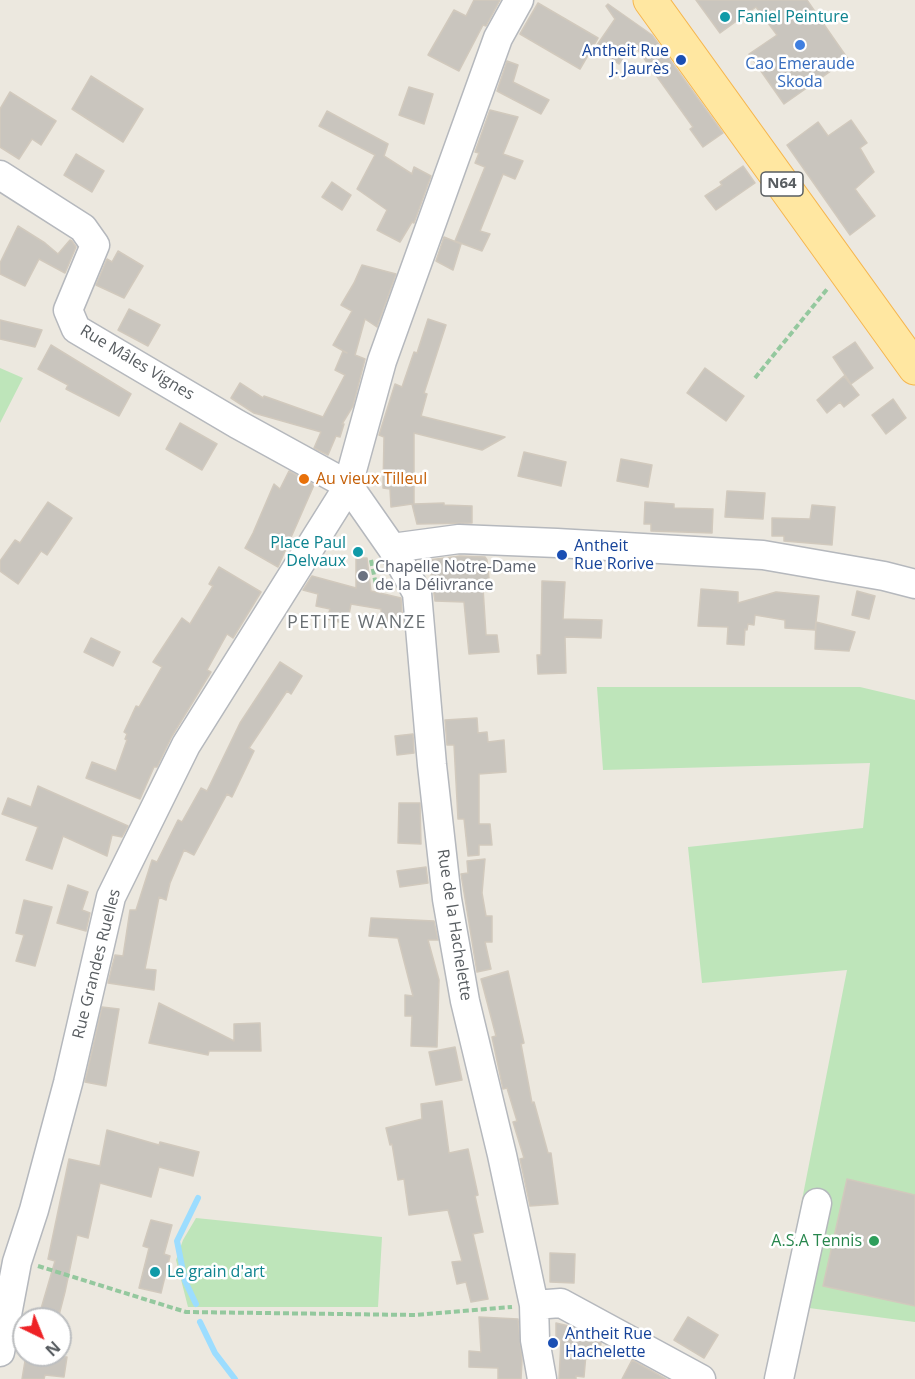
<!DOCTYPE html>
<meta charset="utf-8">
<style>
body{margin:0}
#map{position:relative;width:915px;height:1379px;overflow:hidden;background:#ece8df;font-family:"Open Sans",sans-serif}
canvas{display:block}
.north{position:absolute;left:12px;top:1307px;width:60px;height:60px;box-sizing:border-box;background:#fff;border:2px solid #bcbec0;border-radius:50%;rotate:137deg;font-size:16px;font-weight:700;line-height:24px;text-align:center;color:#585d61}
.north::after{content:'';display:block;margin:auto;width:21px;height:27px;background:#ee2226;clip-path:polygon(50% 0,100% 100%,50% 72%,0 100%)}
</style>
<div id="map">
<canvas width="915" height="1379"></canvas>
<div class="north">N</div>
</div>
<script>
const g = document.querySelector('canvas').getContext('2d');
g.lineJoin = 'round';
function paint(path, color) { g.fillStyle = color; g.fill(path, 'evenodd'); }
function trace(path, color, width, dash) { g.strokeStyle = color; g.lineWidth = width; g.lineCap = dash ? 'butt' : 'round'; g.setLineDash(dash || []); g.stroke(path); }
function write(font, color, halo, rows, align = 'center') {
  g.font = font + ' "Open Sans",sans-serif'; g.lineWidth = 5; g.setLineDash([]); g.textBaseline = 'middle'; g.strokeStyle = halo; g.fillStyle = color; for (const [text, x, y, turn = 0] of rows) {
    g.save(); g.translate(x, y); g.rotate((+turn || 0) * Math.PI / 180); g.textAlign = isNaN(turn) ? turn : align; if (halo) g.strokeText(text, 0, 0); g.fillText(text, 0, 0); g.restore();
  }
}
paint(new Path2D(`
 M 0,368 L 23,378 L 0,423 Z
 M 597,687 L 860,687 L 915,700 L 915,1322 L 809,1308 L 767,1379 L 847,970 L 702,983 L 688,847 L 863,828 L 870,763 L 603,770 Z
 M 196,1218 L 382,1237 L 378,1307 L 188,1307 L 176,1260 L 183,1240 Z`), '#bee5ba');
trace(new Path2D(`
 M 196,1304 L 185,1281 L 177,1241 L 198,1198
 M 200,1322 L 215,1353 L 235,1379`), '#9cddff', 6);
const building = new Path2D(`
 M 474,0 L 500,0 L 486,26 L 483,25 L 459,71 L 428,55 L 454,10 L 466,16 Z
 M 696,0 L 807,0 L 848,59 L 784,104 L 749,54 L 777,35 L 756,7 L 720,33 Z
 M 538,3 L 598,38 L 580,69 L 520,34 Z
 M 608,4 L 652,35 L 723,133 L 703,147 L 690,129 L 693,127 L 633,43 L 619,64 L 595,48 L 615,19 L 606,6 Z
 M 507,61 L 518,65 L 513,82 L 549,100 L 541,114 L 497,91 Z
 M 91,76 L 143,109 L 123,142 L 72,109 Z
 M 409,87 L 433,94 L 424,124 L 399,115 Z
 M 10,92 L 56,121 L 41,145 L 32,139 L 19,159 L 0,147 L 0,109 Z
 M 490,110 L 518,117 L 503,154 L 523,161 L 515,179 L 503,174 L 480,231 L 490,234 L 482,251 L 455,241 L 485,167 L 475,163 L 479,153 L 475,152 Z
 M 327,111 L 388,144 L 384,156 L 412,174 L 414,167 L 431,176 L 414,223 L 412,222 L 400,242 L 377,230 L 387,210 L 357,189 L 375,155 L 319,126 Z
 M 851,120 L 867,143 L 860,148 L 874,172 L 855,189 L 875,216 L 850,235 L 787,145 L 818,122 L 828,136 Z
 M 76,154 L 104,171 L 92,192 L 64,175 Z
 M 743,166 L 755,183 L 716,210 L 705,196 L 722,185 L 720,182 Z
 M 332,182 L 351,195 L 342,210 L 322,197 Z
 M 18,226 L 45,243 L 58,254 L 70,240 L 72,241 L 76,247 L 65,273 L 39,259 L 25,286 L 0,274 L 0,263 Z
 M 444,237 L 461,244 L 453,270 L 436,261 Z
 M 118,251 L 143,266 L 124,298 L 96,285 L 107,259 L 112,262 Z
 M 362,265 L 396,274 L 377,327 L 365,319 L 355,355 L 365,359 L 353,406 L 342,424 L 344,424 L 340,437 L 336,436 L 328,455 L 314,448 L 321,432 L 254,413 L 231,398 L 240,383 L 263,398 L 264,396 L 323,417 L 345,375 L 335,370 L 343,351 L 347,353 L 333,345 L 352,311 L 341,305 L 354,283 Z
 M 129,309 L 160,325 L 148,346 L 118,330 Z
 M 428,319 L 446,325 L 424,393 L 427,394 L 421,416 L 505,437 L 482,450 L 414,433 L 414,504 L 444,503 L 444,505 L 472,506 L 472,523 L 417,524 L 412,504 L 391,507 L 390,489 L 383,488 L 384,437 L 379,435 L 395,384 L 402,387 L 414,352 L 417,353 Z
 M 0,320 L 42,330 L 35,347 L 0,339 Z
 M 855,342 L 873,368 L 851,384 L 833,357 Z
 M 51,345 L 131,394 L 119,416 L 66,389 L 68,385 L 38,369 Z
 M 705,368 L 744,396 L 726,421 L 687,393 Z
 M 844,376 L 859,395 L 844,407 L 840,402 L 827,413 L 817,400 Z
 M 893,399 L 906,418 L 886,434 L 872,415 Z
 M 180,423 L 217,444 L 202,470 L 166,449 Z
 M 524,452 L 566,462 L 561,486 L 518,476 Z
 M 621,459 L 652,465 L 648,487 L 617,481 Z
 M 289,471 L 314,485 L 278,567 L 245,548 L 253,533 L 274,484 L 280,489 Z
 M 727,491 L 765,493 L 763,519 L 725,517 Z
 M 48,502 L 72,518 L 47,555 L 41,551 L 18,584 L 0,571 L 0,561 L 15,540 L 20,543 Z
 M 645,502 L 674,504 L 674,508 L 713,509 L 712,533 L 651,531 L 651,524 L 644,524 Z
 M 812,505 L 835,507 L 832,545 L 784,541 L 784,536 L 772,536 L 772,518 L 810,519 Z
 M 460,556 L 485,557 L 487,560 L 490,588 L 483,588 L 486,635 L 497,635 L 499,652 L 469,654 L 464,602 L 435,601 L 429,560 Z
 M 356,558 L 367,558 L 371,591 L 401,598 L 403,626 L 382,627 L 381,609 L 351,604 L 347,624 L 327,619 L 330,609 L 316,606 L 318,594 L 303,590 L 312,576 L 356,588 Z
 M 219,567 L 261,592 L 233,638 L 227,634 L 207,670 L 211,672 L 172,736 L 157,767 L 154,767 L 140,799 L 86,778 L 92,762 L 116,771 L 127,740 L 125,739 L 127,734 L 124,732 L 136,706 L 139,707 L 162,667 L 153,662 L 182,618 L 190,624 L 213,586 L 209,584 Z
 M 542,581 L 565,582 L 563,619 L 602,620 L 601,638 L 565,637 L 566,673 L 538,674 L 537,655 L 541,655 Z
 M 701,589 L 738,592 L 738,603 L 776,592 L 819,596 L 815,630 L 785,628 L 785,620 L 755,615 L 754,625 L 748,624 L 747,630 L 745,629 L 744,645 L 727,644 L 728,627 L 698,626 Z
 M 857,591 L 875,596 L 869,619 L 852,615 Z
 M 816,622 L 855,632 L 849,651 L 815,649 Z
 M 91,638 L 120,652 L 113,666 L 84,652 Z
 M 280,662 L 302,676 L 291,694 L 287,691 L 249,748 L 254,751 L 232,797 L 227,794 L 194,855 L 184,850 L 170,883 L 166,900 L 159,897 L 145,969 L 156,970 L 154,990 L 108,983 L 115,955 L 123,956 L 130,910 L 136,910 L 152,860 L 157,862 L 178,820 L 182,822 L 201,788 L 207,791 L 240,723 Z
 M 477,718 L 478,733 L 487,732 L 488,742 L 504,740 L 506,772 L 479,774 L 479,824 L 490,824 L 492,845 L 479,845 L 479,855 L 468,856 L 464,819 L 458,819 L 454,745 L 447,745 L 445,720 Z
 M 413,734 L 414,753 L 397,755 L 395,736 Z
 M 38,786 L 128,826 L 122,837 L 112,835 L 107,856 L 63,836 L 52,869 L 26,860 L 38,827 L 2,814 L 8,798 L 31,807 Z
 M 399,803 L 420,803 L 421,844 L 398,843 Z
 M 485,859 L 482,893 L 486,916 L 492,916 L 492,942 L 485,942 L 491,969 L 477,972 L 461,874 L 468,873 L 467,861 Z
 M 426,867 L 428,883 L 400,887 L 397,871 Z
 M 68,885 L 88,892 L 82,910 L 90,913 L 86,931 L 57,923 Z
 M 24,900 L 52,907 L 35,966 L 16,961 L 24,935 L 16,933 Z
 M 371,918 L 434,921 L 438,940 L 428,940 L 439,980 L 437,1047 L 411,1046 L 412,1016 L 405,1016 L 405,995 L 413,996 L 398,938 L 369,936 Z
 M 508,971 L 524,1043 L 521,1044 L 532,1103 L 534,1102 L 548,1153 L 551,1153 L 558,1204 L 530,1206 L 520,1159 L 524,1158 L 513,1122 L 517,1121 L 507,1088 L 503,1089 L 492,1037 L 496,1036 L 481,979 Z
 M 159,1003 L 234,1041 L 234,1024 L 260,1023 L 261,1051 L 209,1051 L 208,1055 L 149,1043 Z
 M 102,1007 L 119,1009 L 106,1086 L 85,1082 Z
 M 455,1047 L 462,1080 L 436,1085 L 429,1052 Z
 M 442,1101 L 449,1153 L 468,1149 L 478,1195 L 475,1196 L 483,1232 L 473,1234 L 488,1299 L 471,1302 L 466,1282 L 457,1284 L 452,1262 L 462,1261 L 448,1210 L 409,1215 L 404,1179 L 398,1180 L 392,1144 L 390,1145 L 386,1128 L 422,1119 L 421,1104 Z
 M 107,1130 L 159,1145 L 160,1142 L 199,1152 L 193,1176 L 159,1167 L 151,1197 L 100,1183 L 88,1238 L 77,1235 L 65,1292 L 58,1319 L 38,1319 L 55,1261 L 48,1259 L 69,1159 L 100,1166 Z
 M 847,1179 L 915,1195 L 915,1306 L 823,1286 Z
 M 151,1220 L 172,1225 L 164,1254 L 170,1256 L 161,1293 L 139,1288 L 149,1248 L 143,1246 Z
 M 550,1253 L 575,1254 L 574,1283 L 550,1282 Z
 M 479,1317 L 518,1319 L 522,1360 L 521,1379 L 498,1379 L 498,1368 L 469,1367 L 469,1351 L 481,1352 Z
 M 688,1317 L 718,1335 L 704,1358 L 674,1340 Z
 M 556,1323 L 569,1326 L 601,1343 L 599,1356 L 586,1354 L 584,1377 L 576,1376 L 576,1379 L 559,1379 L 561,1340 L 556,1339 Z
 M 26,1355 L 67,1357 L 64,1377 L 45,1375 L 44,1379 L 22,1379 Z
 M 632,1360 L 666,1379 L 622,1379 Z`);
paint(building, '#c9c5be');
trace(building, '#d1c9bd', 1.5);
const minor = new Path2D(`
 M 0,175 L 83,228 L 95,245 L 68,310 L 76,329 L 237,424 L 348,485 L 392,548 L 417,593 L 432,765 L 447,899 L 465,1001 L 502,1155 L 534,1305 L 535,1340 L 542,1379
 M 392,548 L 459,539 L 557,543 L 763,555 L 884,576 L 915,584
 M 534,1305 L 561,1303 L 701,1379
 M 0,1352 L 17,1262 L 34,1210 L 68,1083 L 111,897 L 186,745 L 341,498 L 348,485 L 382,361 L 498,38 L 519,0
 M 779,1379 L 817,1203`);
const major = new Path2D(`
 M 650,0 L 915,368`);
trace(minor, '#b5b8bd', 31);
trace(major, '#f6b64e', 35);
trace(new Path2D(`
 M 755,378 L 828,288
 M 371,560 L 376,585
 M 38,1266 L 186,1312 L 416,1315 L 512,1307`), '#94c89e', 4, [6, 3]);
trace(minor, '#fff', 28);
trace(major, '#ffe7a1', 33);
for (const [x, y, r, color] of [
 [725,17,6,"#0f9aa8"],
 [800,45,6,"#3f7fe0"],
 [681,60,6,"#1a4fb4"],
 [304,479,6,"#e8710a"],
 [358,552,6,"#0f9aa8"],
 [562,555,6,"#1a4fb4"],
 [363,576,6,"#6b7280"],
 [874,1241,6,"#2e9e5b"],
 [155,1272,6,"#0f9aa8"],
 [553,1343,6,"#1a4fb4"]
]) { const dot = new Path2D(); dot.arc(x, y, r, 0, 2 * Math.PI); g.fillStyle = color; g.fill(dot); trace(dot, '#fff', 2); }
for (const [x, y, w] of [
 [782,184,42]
]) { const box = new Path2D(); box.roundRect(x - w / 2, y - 12, w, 24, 4.5); g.fillStyle = '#fff'; g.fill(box); trace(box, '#585d61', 1.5); }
write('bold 15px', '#585d61', null, [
 ["N64",782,184]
]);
write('16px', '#0d838f', '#fff', [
 ["Faniel Peinture",737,17],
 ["Place Paul",346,543,"right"],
 ["Delvaux",346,561,"right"],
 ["Le grain d'art",167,1272]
], 'left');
write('16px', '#164399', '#fff', [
 ["Antheit Rue",669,51,"right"],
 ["J. Jaurès",669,69,"right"],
 ["Antheit",574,546],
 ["Rue Rorive",574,564],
 ["Antheit Rue",565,1334],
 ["Hachelette",565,1352]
], 'left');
write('16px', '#366cbe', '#fff', [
 ["Cao Emeraude",800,64],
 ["Skoda",800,82]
]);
write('16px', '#585d61', '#fff', [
 ["Rue Mâles Vignes",137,363,31],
 ["Rue de la Hachelette",454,925,81],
 ["Rue Grandes Ruelles",97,964,-76]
]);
write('16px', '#c56008', '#fff', [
 ["Au vieux Tilleul",316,479]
], 'left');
write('16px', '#5b616d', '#fff', [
 ["Chapelle Notre-Dame",375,567],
 ["de la Délivrance",375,585]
], 'left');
write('16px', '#27864d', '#fff', [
 ["A.S.A Tennis",862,1241]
], 'right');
g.letterSpacing = '1.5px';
write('18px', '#696f73', '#fff', [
 ["PETITE WANZE",357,623]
]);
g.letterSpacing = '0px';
</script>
